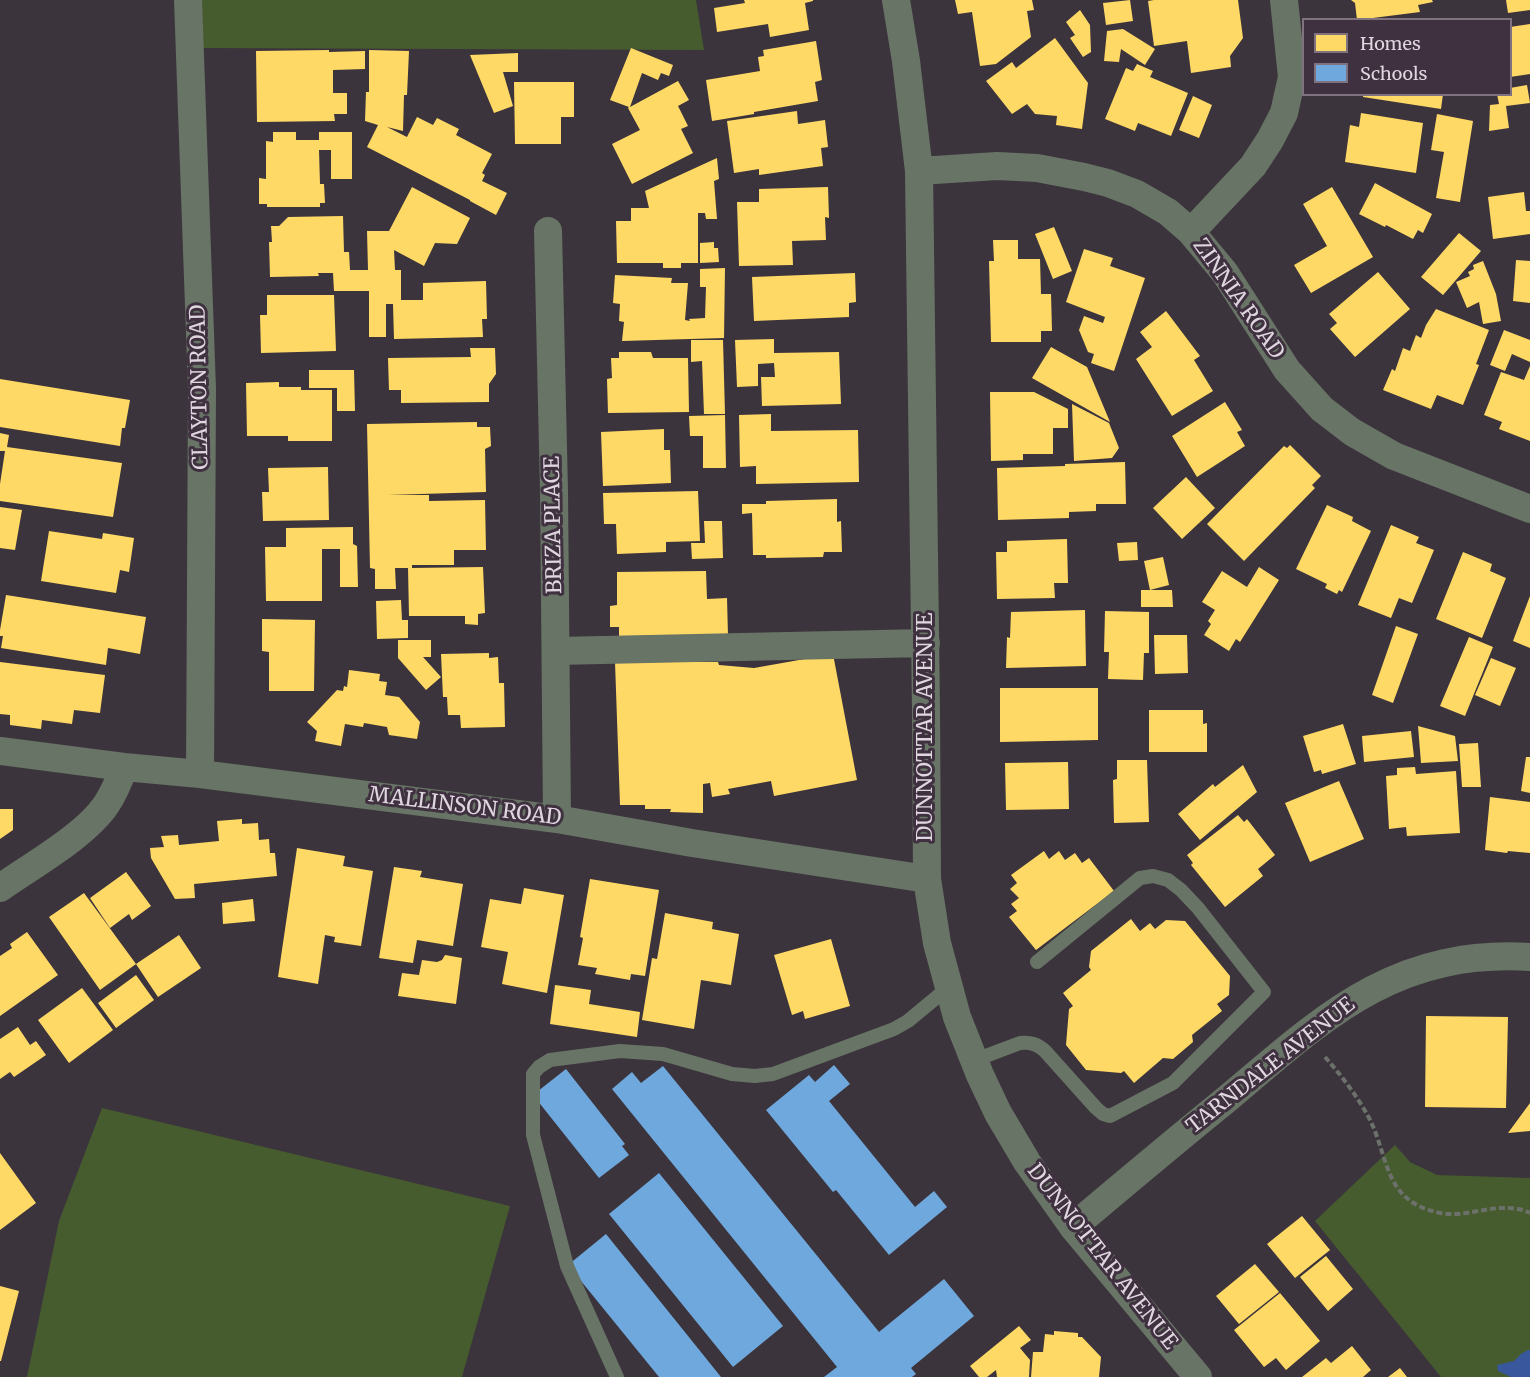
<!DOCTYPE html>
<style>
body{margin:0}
#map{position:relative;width:1530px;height:1377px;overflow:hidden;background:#3c343c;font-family:Merriweather,serif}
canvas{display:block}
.legend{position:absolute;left:1302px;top:18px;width:210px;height:78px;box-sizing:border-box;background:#403140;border:2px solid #807380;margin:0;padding:8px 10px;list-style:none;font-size:18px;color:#dfd6df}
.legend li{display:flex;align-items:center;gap:12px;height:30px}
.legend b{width:30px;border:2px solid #807380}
</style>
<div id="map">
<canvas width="1530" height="1377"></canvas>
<ul class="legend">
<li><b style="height:16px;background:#ffd966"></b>Homes</li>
<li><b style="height:16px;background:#6fa8dc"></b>Schools</li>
</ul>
</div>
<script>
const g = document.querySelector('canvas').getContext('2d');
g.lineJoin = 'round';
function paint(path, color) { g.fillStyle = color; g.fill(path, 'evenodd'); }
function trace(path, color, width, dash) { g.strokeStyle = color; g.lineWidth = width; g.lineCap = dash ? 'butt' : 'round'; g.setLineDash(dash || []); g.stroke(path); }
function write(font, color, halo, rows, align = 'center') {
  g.font = font + ' Merriweather,serif'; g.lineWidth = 6; g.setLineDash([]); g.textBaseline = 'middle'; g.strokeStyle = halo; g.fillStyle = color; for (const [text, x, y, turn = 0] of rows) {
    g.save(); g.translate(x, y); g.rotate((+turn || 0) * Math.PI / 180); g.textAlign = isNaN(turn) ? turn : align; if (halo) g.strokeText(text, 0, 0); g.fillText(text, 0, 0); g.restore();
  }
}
paint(new Path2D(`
 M 199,0 L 696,0 L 704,50 L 202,48 Z
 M 102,1108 L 510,1206 L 462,1377 L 27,1377 L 59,1221 Z
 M 1395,1145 L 1410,1162 L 1437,1175 L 1530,1178 L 1530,1377 L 1441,1377 L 1315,1221 Z`), '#465c2f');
paint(new Path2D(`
 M 1528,1350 L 1530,1350 L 1530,1377 L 1511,1377 L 1498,1371 L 1497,1365 L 1514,1361 L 1521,1354 Z`), '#39579c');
paint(new Path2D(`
 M 744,0 L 813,0 L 813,1 L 805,3 L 809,30 L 770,37 L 768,24 L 717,32 L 714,8 L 745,3 Z
 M 955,0 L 1032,0 L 1034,10 L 1027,11 L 1031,37 L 996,64 L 980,66 L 972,12 L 958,14 Z
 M 1130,0 L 1133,21 L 1106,25 L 1103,3 Z
 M 1154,0 L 1238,0 L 1243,38 L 1230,56 L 1231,67 L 1191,73 L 1187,41 L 1154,46 L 1148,1 Z
 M 1351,0 L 1432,0 L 1433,2 L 1418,5 L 1420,12 L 1357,20 L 1355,3 Z
 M 1506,0 L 1530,0 L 1530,10 L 1508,13 Z
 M 1080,10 L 1090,25 L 1091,52 L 1083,57 L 1070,38 L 1075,35 L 1066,22 Z
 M 1530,24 L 1530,74 L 1510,77 L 1510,27 Z
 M 1123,29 L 1155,49 L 1145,65 L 1121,49 L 1119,62 L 1104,61 L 1107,31 Z
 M 1055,38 L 1088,83 L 1082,129 L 1056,125 L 1057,116 L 1035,114 L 1027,104 L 1012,114 L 986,81 L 1012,62 L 1016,68 Z
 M 816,41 L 822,80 L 815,82 L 818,101 L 754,112 L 754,114 L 712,121 L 706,80 L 760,71 L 758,57 L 764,56 L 763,50 Z
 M 631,48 L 673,65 L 669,76 L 661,73 L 658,80 L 642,73 L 630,107 L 678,81 L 689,100 L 678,106 L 688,126 L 681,129 L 693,153 L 632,184 L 612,144 L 640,130 L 628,108 L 629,107 L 610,100 Z
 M 329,50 L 329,52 L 365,51 L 365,69 L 333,70 L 333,93 L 347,93 L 347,114 L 334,114 L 335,121 L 257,122 L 256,51 Z
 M 369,50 L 409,51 L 407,95 L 404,95 L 403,131 L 387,127 L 407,137 L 417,117 L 433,125 L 437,118 L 459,129 L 456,135 L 492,154 L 482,173 L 485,175 L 482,181 L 507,193 L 496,215 L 470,201 L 470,200 L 367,147 L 378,125 L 365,121 L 366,92 L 369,92 Z
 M 518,53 L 518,72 L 503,72 L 513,106 L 494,113 L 470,55 Z
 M 1137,64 L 1153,71 L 1150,77 L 1188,93 L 1171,136 L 1138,123 L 1135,131 L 1105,119 L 1126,68 L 1133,71 Z
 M 514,82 L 574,82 L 574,117 L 561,117 L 561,144 L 515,144 Z
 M 1527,85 L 1530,103 L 1506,106 L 1509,128 L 1489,131 L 1490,105 L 1499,104 L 1497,94 L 1510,94 L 1510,88 Z
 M 1363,94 L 1443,94 L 1441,109 L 1363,97 Z
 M 1193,96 L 1212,105 L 1199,138 L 1179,130 Z
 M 797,111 L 798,124 L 825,120 L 828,147 L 821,148 L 823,166 L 759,175 L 759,169 L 734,173 L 727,121 Z
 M 1361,113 L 1423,123 L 1416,173 L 1345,162 L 1350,125 L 1359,127 Z
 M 1437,114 L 1473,121 L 1460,202 L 1436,198 L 1444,152 L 1431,150 Z
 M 273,132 L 296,132 L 296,140 L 319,140 L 319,132 L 352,132 L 352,179 L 331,179 L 331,150 L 319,150 L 320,184 L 324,184 L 325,203 L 320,203 L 320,207 L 267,207 L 267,204 L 259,204 L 259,178 L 266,179 L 266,141 L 273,142 Z
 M 717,158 L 719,179 L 714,181 L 717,219 L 706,219 L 705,213 L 698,213 L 698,263 L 681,263 L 681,268 L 663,268 L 663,263 L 617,263 L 616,221 L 631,221 L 631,208 L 649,208 L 645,191 Z
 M 1375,183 L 1432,214 L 1423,233 L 1418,230 L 1413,239 L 1386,225 L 1385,227 L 1359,214 Z
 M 412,187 L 470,218 L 457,244 L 435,243 L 424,266 L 394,250 L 395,270 L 401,270 L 401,300 L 423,300 L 423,283 L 486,281 L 487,319 L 482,319 L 483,337 L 394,339 L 393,304 L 386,304 L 386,337 L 369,337 L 369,291 L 334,291 L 333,273 L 318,273 L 319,276 L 270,277 L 269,242 L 272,242 L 271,226 L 279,226 L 288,217 L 343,216 L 344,252 L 349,252 L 350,270 L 368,270 L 367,231 L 389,231 Z
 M 828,187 L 829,218 L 825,217 L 826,240 L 792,241 L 793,265 L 739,266 L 737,202 L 759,202 L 759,189 Z
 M 1332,187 L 1373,257 L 1311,293 L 1294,265 L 1327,246 L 1303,204 Z
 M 1524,192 L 1526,211 L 1530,211 L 1530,234 L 1493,239 L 1488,197 Z
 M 1054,227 L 1072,271 L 1053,279 L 1035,234 Z
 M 1459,233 L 1481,251 L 1443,295 L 1421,277 Z
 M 993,240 L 1018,240 L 1018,259 L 1040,259 L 1041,294 L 1051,294 L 1052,331 L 1041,331 L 1041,342 L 991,342 L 989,261 L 994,261 Z
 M 714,242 L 714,248 L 718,248 L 719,262 L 700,263 L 700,243 Z
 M 1084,249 L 1113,258 L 1110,266 L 1145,278 L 1114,371 L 1091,363 L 1094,354 L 1088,352 L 1079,330 L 1084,316 L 1103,323 L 1105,317 L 1066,302 Z
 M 1516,260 L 1530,261 L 1530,303 L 1513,301 Z
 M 1483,261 L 1496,294 L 1501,321 L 1483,324 L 1479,302 L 1467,308 L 1456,282 L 1470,276 L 1468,272 L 1474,269 L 1473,265 Z
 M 725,268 L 724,338 L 622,341 L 624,322 L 619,321 L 620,304 L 613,303 L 615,275 L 672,278 L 671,283 L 688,283 L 685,320 L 690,321 L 689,319 L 705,318 L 706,287 L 700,287 L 700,269 Z
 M 1378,272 L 1410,309 L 1355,357 L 1330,329 L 1337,323 L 1329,314 Z
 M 855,273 L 856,302 L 849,303 L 849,317 L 754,321 L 752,277 Z
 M 267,295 L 334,295 L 336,351 L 261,353 L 260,315 L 267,315 Z
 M 1436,309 L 1489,330 L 1476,364 L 1479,365 L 1463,405 L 1437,395 L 1431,409 L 1383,390 L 1392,369 L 1395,371 L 1403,348 L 1410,351 L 1416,335 L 1421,338 L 1426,325 Z
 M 1166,311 L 1200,356 L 1194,360 L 1213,391 L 1172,416 L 1136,359 L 1152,347 L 1140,332 Z
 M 1504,330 L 1530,340 L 1530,362 L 1512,354 L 1505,371 L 1490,365 Z
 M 774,339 L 774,353 L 839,352 L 841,404 L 762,406 L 761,377 L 775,377 L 774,363 L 758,364 L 758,386 L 737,387 L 735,340 Z
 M 691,340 L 723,340 L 725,414 L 704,414 L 702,361 L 691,362 Z
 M 1051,347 L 1087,367 L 1110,422 L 1032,378 Z
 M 470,348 L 495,348 L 496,374 L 489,384 L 489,402 L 401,403 L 401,390 L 389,390 L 388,358 L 471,357 Z
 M 619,352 L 651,352 L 653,358 L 688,358 L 689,412 L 608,413 L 607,379 L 612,378 L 611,358 L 619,358 Z
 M 1530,366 L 1530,441 L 1499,429 L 1502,422 L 1484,415 L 1501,372 L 1524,380 Z
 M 309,370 L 354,370 L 355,411 L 337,411 L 337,388 L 309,388 Z
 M 0,379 L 130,400 L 125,428 L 122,428 L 120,446 L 0,427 Z
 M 279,382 L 279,387 L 301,387 L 301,390 L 332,390 L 332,441 L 288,441 L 288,436 L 247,436 L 246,383 Z
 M 990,392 L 1034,392 L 1068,409 L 1068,428 L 1053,428 L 1053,454 L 1023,454 L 1023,460 L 991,461 Z
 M 1225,402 L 1242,430 L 1237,432 L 1245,446 L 1197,477 L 1172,436 Z
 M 1072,404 L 1109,423 L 1119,448 L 1112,458 L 1074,461 Z
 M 771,414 L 771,431 L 858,430 L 859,482 L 756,484 L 756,466 L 740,467 L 739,415 Z
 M 725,415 L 726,468 L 703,468 L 703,436 L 690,436 L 689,416 Z
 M 477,422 L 477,427 L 490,427 L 491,446 L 485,449 L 486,492 L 388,495 L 429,495 L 429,501 L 485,500 L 486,550 L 454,550 L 454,565 L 412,565 L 412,568 L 483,567 L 485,613 L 478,614 L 478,625 L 465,624 L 465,616 L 409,616 L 408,568 L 395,568 L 396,589 L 375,589 L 375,569 L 370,568 L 367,424 Z
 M 664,429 L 664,450 L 670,450 L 671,483 L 603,486 L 601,432 Z
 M 0,433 L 9,435 L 7,447 L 122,463 L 113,517 L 0,501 L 0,484 L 5,451 L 0,451 Z
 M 1290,445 L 1321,476 L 1312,485 L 1315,488 L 1244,561 L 1207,524 L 1284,446 L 1287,448 Z
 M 1125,462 L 1126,504 L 1096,504 L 1096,511 L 1069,512 L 1069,518 L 998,520 L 997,468 L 1065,466 L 1065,464 Z
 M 328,467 L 329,520 L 263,521 L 262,492 L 269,492 L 268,468 Z
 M 1186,477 L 1215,508 L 1182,539 L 1153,508 Z
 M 698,491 L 700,541 L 666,542 L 666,552 L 617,554 L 616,524 L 604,524 L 603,493 Z
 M 837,499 L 837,522 L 841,521 L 842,552 L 824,552 L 823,557 L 766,558 L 766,555 L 753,555 L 752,513 L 742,514 L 742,504 L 766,504 L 766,501 Z
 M 1327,505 L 1353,517 L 1352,521 L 1371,531 L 1342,592 L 1339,590 L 1337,594 L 1325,588 L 1327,584 L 1296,569 Z
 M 0,507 L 22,510 L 15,550 L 0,548 Z
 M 704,521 L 722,521 L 723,558 L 692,559 L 691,543 L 705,543 Z
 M 1391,525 L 1419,537 L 1416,543 L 1434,550 L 1412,603 L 1399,598 L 1391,618 L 1358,605 Z
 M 353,527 L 353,544 L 357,546 L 358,587 L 340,587 L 340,549 L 322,549 L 322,601 L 266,601 L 265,547 L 286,547 L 286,528 Z
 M 49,531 L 102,539 L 103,533 L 134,538 L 129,572 L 120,570 L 116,593 L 41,581 Z
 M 1067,539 L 1068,583 L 1054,583 L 1055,598 L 997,599 L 996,552 L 1007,552 L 1007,541 Z
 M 1137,542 L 1138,560 L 1119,561 L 1117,543 Z
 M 1463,552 L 1492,564 L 1490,571 L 1506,578 L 1482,638 L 1436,619 Z
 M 1163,557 L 1169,585 L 1150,590 L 1144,561 Z
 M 1259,567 L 1279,580 L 1240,642 L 1236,639 L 1229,651 L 1204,635 L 1211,624 L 1208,621 L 1215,610 L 1202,602 L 1222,571 L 1247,587 Z
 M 706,571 L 707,599 L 727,598 L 728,636 L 619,638 L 619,627 L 610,627 L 610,606 L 617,605 L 617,572 Z
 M 1141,590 L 1172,590 L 1173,607 L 1141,607 Z
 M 6,595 L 146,617 L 140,654 L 108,648 L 106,665 L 1,648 L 3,636 L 0,636 L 0,630 Z
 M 1530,596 L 1530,648 L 1513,641 Z
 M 401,600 L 402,620 L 408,620 L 408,638 L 377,639 L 376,601 Z
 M 1085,610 L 1086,666 L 1006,668 L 1007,637 L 1010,638 L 1011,612 Z
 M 1105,611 L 1149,612 L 1149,653 L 1144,653 L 1143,680 L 1108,679 L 1109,652 L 1104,652 Z
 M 262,619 L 315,620 L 314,691 L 269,691 L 269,652 L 262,651 Z
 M 1396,626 L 1418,634 L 1393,703 L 1372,695 Z
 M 1154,635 L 1187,635 L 1188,673 L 1155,674 Z
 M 1469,637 L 1493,647 L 1465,716 L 1440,706 Z
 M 398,640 L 431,640 L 431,657 L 423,657 L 441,677 L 426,690 L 398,658 Z
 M 489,653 L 489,658 L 498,657 L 499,683 L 504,683 L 505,727 L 461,728 L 460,715 L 448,715 L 447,697 L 443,697 L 441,654 Z
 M 833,654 L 857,780 L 774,796 L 771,781 L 728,789 L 730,794 L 712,797 L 710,783 L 703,784 L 703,813 L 670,812 L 671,809 L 645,809 L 645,805 L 620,805 L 615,662 L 718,662 L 719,665 L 754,668 Z
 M 1491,658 L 1516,668 L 1500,706 L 1475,695 Z
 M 0,662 L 105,675 L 100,713 L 74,710 L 72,724 L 42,720 L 41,729 L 10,725 L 10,715 L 0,714 Z
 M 349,670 L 380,674 L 379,681 L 387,682 L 385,695 L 399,697 L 420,722 L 417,739 L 389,735 L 387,727 L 364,723 L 363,727 L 345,724 L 341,746 L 315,741 L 317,731 L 307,722 L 337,690 L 343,691 L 344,686 L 347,687 Z
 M 1000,688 L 1098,688 L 1098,740 L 1000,742 Z
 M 1149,710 L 1203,710 L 1203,724 L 1207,723 L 1207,752 L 1149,752 Z
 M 1343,724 L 1356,764 L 1322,774 L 1321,770 L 1314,772 L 1303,736 Z
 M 1418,726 L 1455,736 L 1458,761 L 1421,763 Z
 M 1411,731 L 1414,757 L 1364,762 L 1362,736 Z
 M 1478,743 L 1481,787 L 1462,787 L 1459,744 Z
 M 1526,757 L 1530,757 L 1530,793 L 1521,791 Z
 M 1117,760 L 1147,760 L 1149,822 L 1114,823 L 1113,780 L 1117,779 Z
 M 1068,762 L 1069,809 L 1006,810 L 1005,763 Z
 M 1243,765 L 1257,792 L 1200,840 L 1178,814 L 1213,784 L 1215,787 Z
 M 1415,767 L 1416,774 L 1456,771 L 1460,833 L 1407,836 L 1406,827 L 1389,829 L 1386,776 L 1397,775 L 1397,768 Z
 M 1339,781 L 1364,839 L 1310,862 L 1285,803 Z
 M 1490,797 L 1530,802 L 1530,853 L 1508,851 L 1507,853 L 1485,850 Z
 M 0,809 L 13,809 L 13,830 L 0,839 Z
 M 1238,815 L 1244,822 L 1247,819 L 1275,855 L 1258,869 L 1263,876 L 1225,907 L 1191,865 L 1193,863 L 1187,855 Z
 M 242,819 L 242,824 L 258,823 L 259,840 L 269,839 L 270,853 L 275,853 L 277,876 L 194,884 L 195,898 L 175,899 L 151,858 L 150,848 L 164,847 L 161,836 L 178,835 L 179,845 L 219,841 L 217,821 Z
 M 297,848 L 345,856 L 343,866 L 373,871 L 361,946 L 334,942 L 335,937 L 325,935 L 318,984 L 278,977 Z
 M 1044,851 L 1049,859 L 1059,851 L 1065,860 L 1075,853 L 1082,863 L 1089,858 L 1114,891 L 1036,950 L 1009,917 L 1017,911 L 1011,904 L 1019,898 L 1010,889 L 1017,883 L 1011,875 Z
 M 394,867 L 422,871 L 420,877 L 463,884 L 453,946 L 417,940 L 413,963 L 379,958 Z
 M 126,872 L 151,906 L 132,920 L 129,914 L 110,928 L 90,898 Z
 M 590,879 L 659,890 L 645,976 L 631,974 L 630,980 L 595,974 L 597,968 L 578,965 L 583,938 L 580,937 Z
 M 524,888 L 564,895 L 547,993 L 502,984 L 508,952 L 481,947 L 490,899 L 521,904 Z
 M 84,893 L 136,964 L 100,990 L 49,917 Z
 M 253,899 L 255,921 L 223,924 L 222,903 Z
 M 665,913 L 713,922 L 712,929 L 739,934 L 731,985 L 701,980 L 694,1029 L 642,1020 L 652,958 L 657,959 Z
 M 1131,919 L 1140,931 L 1150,923 L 1155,929 L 1166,920 L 1185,921 L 1230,976 L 1229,995 L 1217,1004 L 1222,1011 L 1192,1035 L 1193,1042 L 1173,1059 L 1163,1058 L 1134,1083 L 1124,1071 L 1121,1073 L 1086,1070 L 1066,1045 L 1069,1009 L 1073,1006 L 1063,993 L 1091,970 L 1089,967 L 1091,951 Z
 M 27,932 L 58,975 L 0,1016 L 0,956 L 12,948 L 10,944 Z
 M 179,935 L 201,968 L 158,997 L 136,964 Z
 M 831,939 L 850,1006 L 805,1019 L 803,1011 L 792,1015 L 774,955 Z
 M 445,955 L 462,958 L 456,1004 L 398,996 L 402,973 L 419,975 L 422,960 L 437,962 L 442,960 Z
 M 136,975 L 154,1000 L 116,1028 L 98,1003 Z
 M 555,985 L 591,990 L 589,1004 L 640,1012 L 637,1037 L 550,1024 Z
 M 82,988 L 113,1030 L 69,1063 L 38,1020 Z
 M 1426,1016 L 1508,1017 L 1506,1108 L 1425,1107 Z
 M 18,1027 L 30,1045 L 36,1041 L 46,1055 L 14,1077 L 10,1072 L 0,1079 L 0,1039 Z
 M 1530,1103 L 1530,1131 L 1508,1133 Z
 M 0,1153 L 36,1203 L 0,1230 Z
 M 1302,1216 L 1330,1250 L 1295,1278 L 1267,1244 Z
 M 1326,1256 L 1353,1289 L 1328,1311 L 1300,1277 Z
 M 1255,1264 L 1279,1292 L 1239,1324 L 1216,1296 Z
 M 0,1286 L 19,1291 L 1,1361 L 0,1361 Z
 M 1280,1293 L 1320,1341 L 1286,1370 L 1276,1358 L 1264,1367 L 1234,1330 Z
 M 1019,1326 L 1031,1340 L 1020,1348 L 1030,1360 L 1029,1377 L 997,1377 L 996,1370 L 987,1377 L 979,1377 L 970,1366 Z
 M 1054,1331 L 1078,1333 L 1078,1337 L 1082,1337 L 1101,1357 L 1099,1377 L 1031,1377 L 1033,1352 L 1043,1352 L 1045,1334 L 1054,1335 Z
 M 1352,1346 L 1371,1370 L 1363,1377 L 1302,1377 L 1326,1358 L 1331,1363 Z
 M 1400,1368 L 1407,1377 L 1388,1377 Z`), '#ffd966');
paint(new Path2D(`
 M 834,1065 L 850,1084 L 829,1101 L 915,1207 L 934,1191 L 947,1207 L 889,1255 L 836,1190 L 833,1192 L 766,1110 L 809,1075 L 815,1082 Z
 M 663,1066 L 879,1332 L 944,1279 L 974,1316 L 911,1368 L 916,1374 L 912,1377 L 824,1377 L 837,1367 L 612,1089 L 632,1072 L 641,1083 Z
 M 566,1069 L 625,1144 L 622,1146 L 629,1155 L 599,1178 L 533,1095 Z
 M 659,1173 L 783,1326 L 733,1367 L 609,1214 Z
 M 606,1234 L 721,1377 L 659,1377 L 568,1265 Z`), '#6fa8dc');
trace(new Path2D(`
 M 1325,1057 C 1341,1075 1357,1096 1368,1116 C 1390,1157 1382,1201 1440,1213 C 1466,1218 1491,1204 1517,1209 C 1521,1209 1526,1211 1530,1213`), '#6c716b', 4, [6, 3]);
trace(new Path2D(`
 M 975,1060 L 1020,1043 C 1031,1042 1037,1044 1045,1051 L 1096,1108 L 1103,1114 L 1110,1116 L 1173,1083 L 1264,992 L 1198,908 L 1181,890 L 1168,880 L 1153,876 L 1140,878 L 1037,962
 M 617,1377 L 567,1266 L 533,1135 L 533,1074 L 539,1067 L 550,1060 L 620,1051 L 663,1054 L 732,1074 L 755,1076 L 773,1074 L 894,1029 L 908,1021 L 949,987`), '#687466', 14);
trace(new Path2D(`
 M 188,0 L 202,389 L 200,774
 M 896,0 L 906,61 L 919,171 L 926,709 L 927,879 L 937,943 L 957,1017 L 980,1075 L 998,1113 L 1027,1162 L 1073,1227 L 1198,1377
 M 919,171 L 997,166 L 1037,168 L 1084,177 L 1108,183 L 1137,194 L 1168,212 L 1191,232 L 1225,273 L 1287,370 L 1322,409 L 1352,432 L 1394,456 L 1530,509
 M 548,231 L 554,491 L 557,819
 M 1191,232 L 1253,166 L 1270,140 L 1284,113 L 1292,77 L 1284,0
 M 556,651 L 926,643
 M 0,751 L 124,767 L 200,774 L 557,819 L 692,843 L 927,879
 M 0,888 C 31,866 85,836 106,805 C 114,793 119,781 124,767
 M 1073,1227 C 1124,1184 1175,1141 1227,1099 C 1324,1017 1394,949 1530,957`), '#687466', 28);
write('21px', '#dfd6df', '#403140', [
 ["ZINNIA ROAD",1238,299,55],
 ["CLAYTON ROAD",200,387,-91],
 ["BRIZA PLACE",554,525,-91],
 ["DUNNOTTAR AVENUE",926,727,-90],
 ["MALLINSON ROAD",465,807,7],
 ["TARNDALE AVENUE",1271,1066,-38],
 ["DUNNOTTAR AVENUE",1102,1257,52]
]);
</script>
